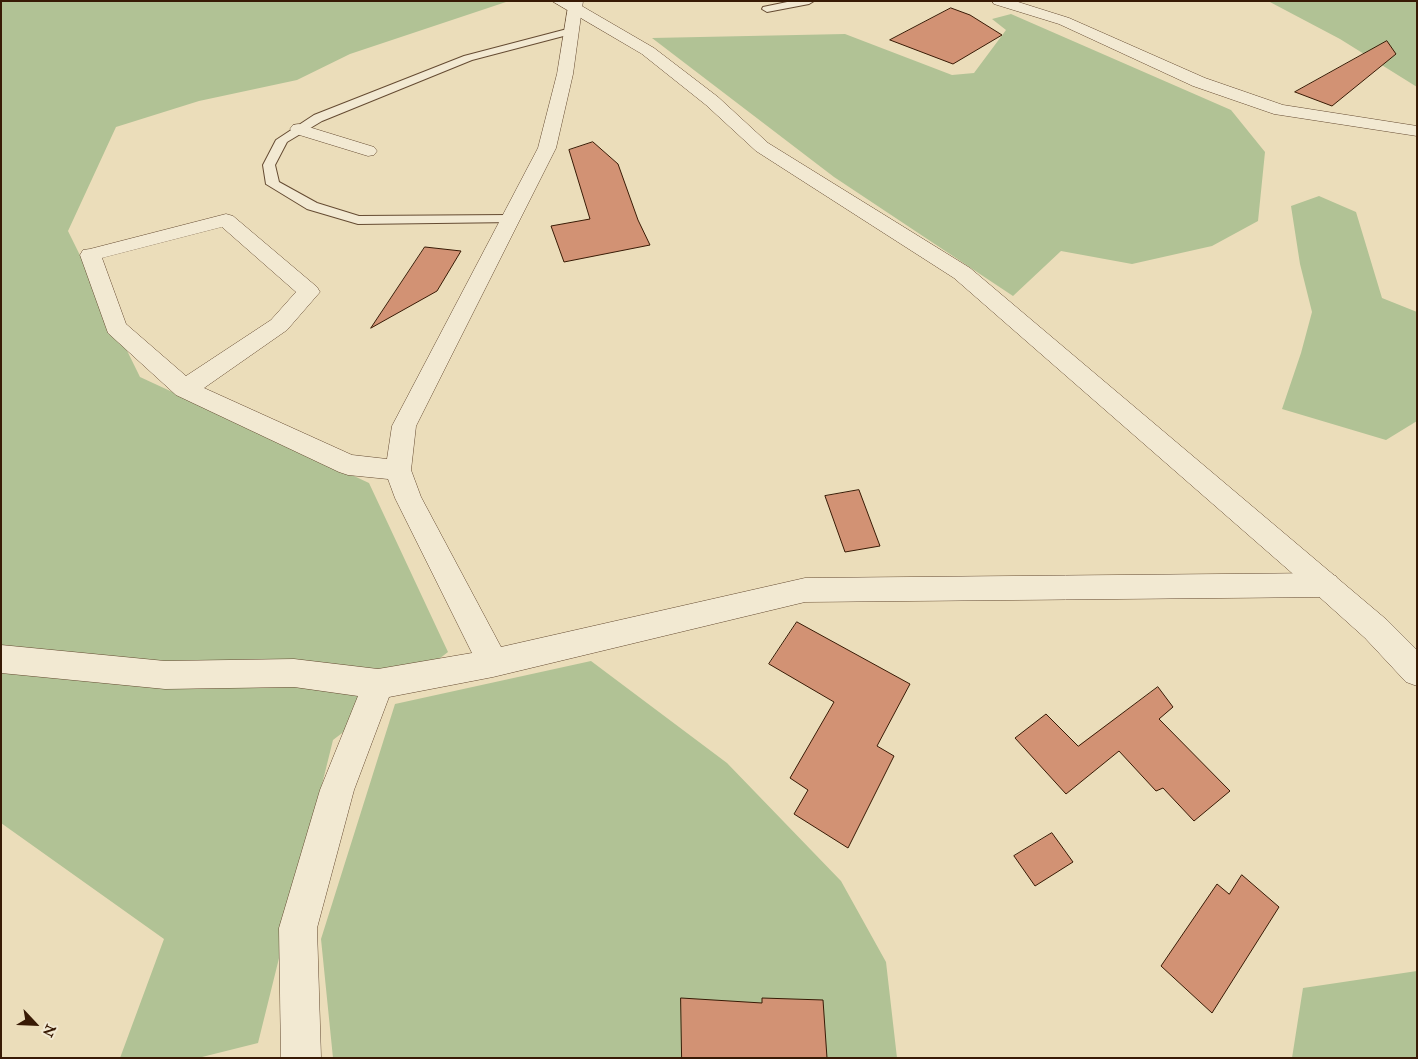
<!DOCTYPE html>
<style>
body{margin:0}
#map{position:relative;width:1418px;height:1059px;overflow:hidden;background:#ebddba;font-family:"IM FELL Great Primer",serif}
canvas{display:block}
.frame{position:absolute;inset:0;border:2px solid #381a05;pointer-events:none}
.north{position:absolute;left:10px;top:999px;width:50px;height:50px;-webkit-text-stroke:4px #f2e9d2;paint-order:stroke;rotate:115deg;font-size:14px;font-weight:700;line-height:20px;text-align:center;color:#381a05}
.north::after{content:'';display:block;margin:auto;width:18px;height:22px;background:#381a05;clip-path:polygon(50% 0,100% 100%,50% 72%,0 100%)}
</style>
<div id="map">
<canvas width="1418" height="1059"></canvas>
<div class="frame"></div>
<div class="north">N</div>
</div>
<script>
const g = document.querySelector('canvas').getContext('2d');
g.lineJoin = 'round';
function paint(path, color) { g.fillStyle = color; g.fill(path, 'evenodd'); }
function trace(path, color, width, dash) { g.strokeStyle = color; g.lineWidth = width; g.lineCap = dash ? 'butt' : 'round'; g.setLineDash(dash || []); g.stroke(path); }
paint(new Path2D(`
 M 1,1 L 509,1 L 350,54 L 297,80 L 199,101 L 116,127 L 68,231 L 140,377 L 369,483 L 448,652 L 333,740 L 258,1043 L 198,1058 L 120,1058 L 164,939 L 1,823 Z
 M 1268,1 L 1417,1 L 1417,87 L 1340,39 Z
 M 1011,14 L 1231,110 L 1265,152 L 1258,221 L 1212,246 L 1132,264 L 1061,251 L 1013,296 L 834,177 L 652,38 L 845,34 L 952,75 L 974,73 L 1006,30 L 992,19 Z
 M 1319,196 L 1356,212 L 1382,298 L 1417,312 L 1417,421 L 1386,440 L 1282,409 L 1301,353 L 1312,312 L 1300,264 L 1291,206 Z
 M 591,661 L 727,763 L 841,881 L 886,962 L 897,1058 L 333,1058 L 321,939 L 395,704 Z
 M 1417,971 L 1417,1058 L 1292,1058 L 1303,988 Z`), '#b1c295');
const building = new Path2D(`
 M 951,8 L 970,15 L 1002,35 L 953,64 L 890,40 Z
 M 1387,41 L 1396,54 L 1332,106 L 1295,92 Z
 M 593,142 L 618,164 L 638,220 L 650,245 L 564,262 L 551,226 L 590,219 L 569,150 Z
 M 425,247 L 461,251 L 437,291 L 371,328 Z
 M 859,490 L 880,546 L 845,552 L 825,496 Z
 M 797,622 L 910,684 L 877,746 L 894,756 L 848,848 L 794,814 L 808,790 L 790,778 L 834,702 L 769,664 Z
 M 1158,687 L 1173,707 L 1159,719 L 1230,791 L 1194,821 L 1163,788 L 1156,791 L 1119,751 L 1066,794 L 1015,738 L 1046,714 L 1078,746 Z
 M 1052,833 L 1073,862 L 1035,886 L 1014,856 Z
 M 1242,875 L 1279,907 L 1212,1013 L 1161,966 L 1217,884 L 1229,894 Z
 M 681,998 L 762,1003 L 762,998 L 823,1000 L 827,1058 L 682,1058 Z`);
paint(building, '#d29274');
trace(building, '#381a05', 1);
const service = new Path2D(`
 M 792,1 L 814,1 L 809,4 L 767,12 L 762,9 L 763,7 Z
 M 571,28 L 575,29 L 576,31 L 575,33 L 472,60 L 322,121 L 287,142 L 275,165 L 279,182 L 317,203 L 359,216 L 510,215 L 515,216 L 517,219 L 515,222 L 358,224 L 307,209 L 266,184 L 263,165 L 276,140 L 314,115 L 464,56 Z`);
const minor = new Path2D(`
 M 569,1 L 583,1 L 573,74 L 556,148 L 416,426 L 411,470 L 421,497 L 501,647 L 805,578 L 1326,573 L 1336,576 L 1340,585 L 1336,594 L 1326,597 L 805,602 L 493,677 L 389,697 L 354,790 L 317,928 L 321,1058 L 281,1058 L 279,928 L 320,790 L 358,696 L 294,687 L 165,689 L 1,673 L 1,645 L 165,661 L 294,659 L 378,669 L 472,653 L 395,498 L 388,479 L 348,475 L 339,472 L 176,395 L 108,333 L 80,255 L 83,250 L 90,249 L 226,214 L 233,216 L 317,287 L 320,292 L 287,330 L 204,388 L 352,455 L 387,459 L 392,426 L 538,148 L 557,74 ZM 222,227 L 296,292 L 271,320 L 186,376 L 126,324 L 102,258 Z
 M 992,1 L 1015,1 L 1069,18 L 1205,78 L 1283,105 L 1417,126 L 1417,136 L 1274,114 L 1193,86 L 1059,24 L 994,4 Z
 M 299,124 L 374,147 L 377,151 L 374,155 L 368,156 L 293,133 L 290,129 L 293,125 Z`);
const tertiary = new Path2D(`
 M 552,1 L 572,1 L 580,5 L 654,48 L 718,97 L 768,143 L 970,268 L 1387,620 L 1417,650 L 1417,686 L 1406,682 L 1365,638 L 1316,594 L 954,278 L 756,151 L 706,105 L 642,54 Z`);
trace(service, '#654b32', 2);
trace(minor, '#654b32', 1);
trace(tertiary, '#654b32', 1);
paint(service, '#f2e9d2');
paint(minor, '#f2e9d2');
paint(tertiary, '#f2e9d2');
</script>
